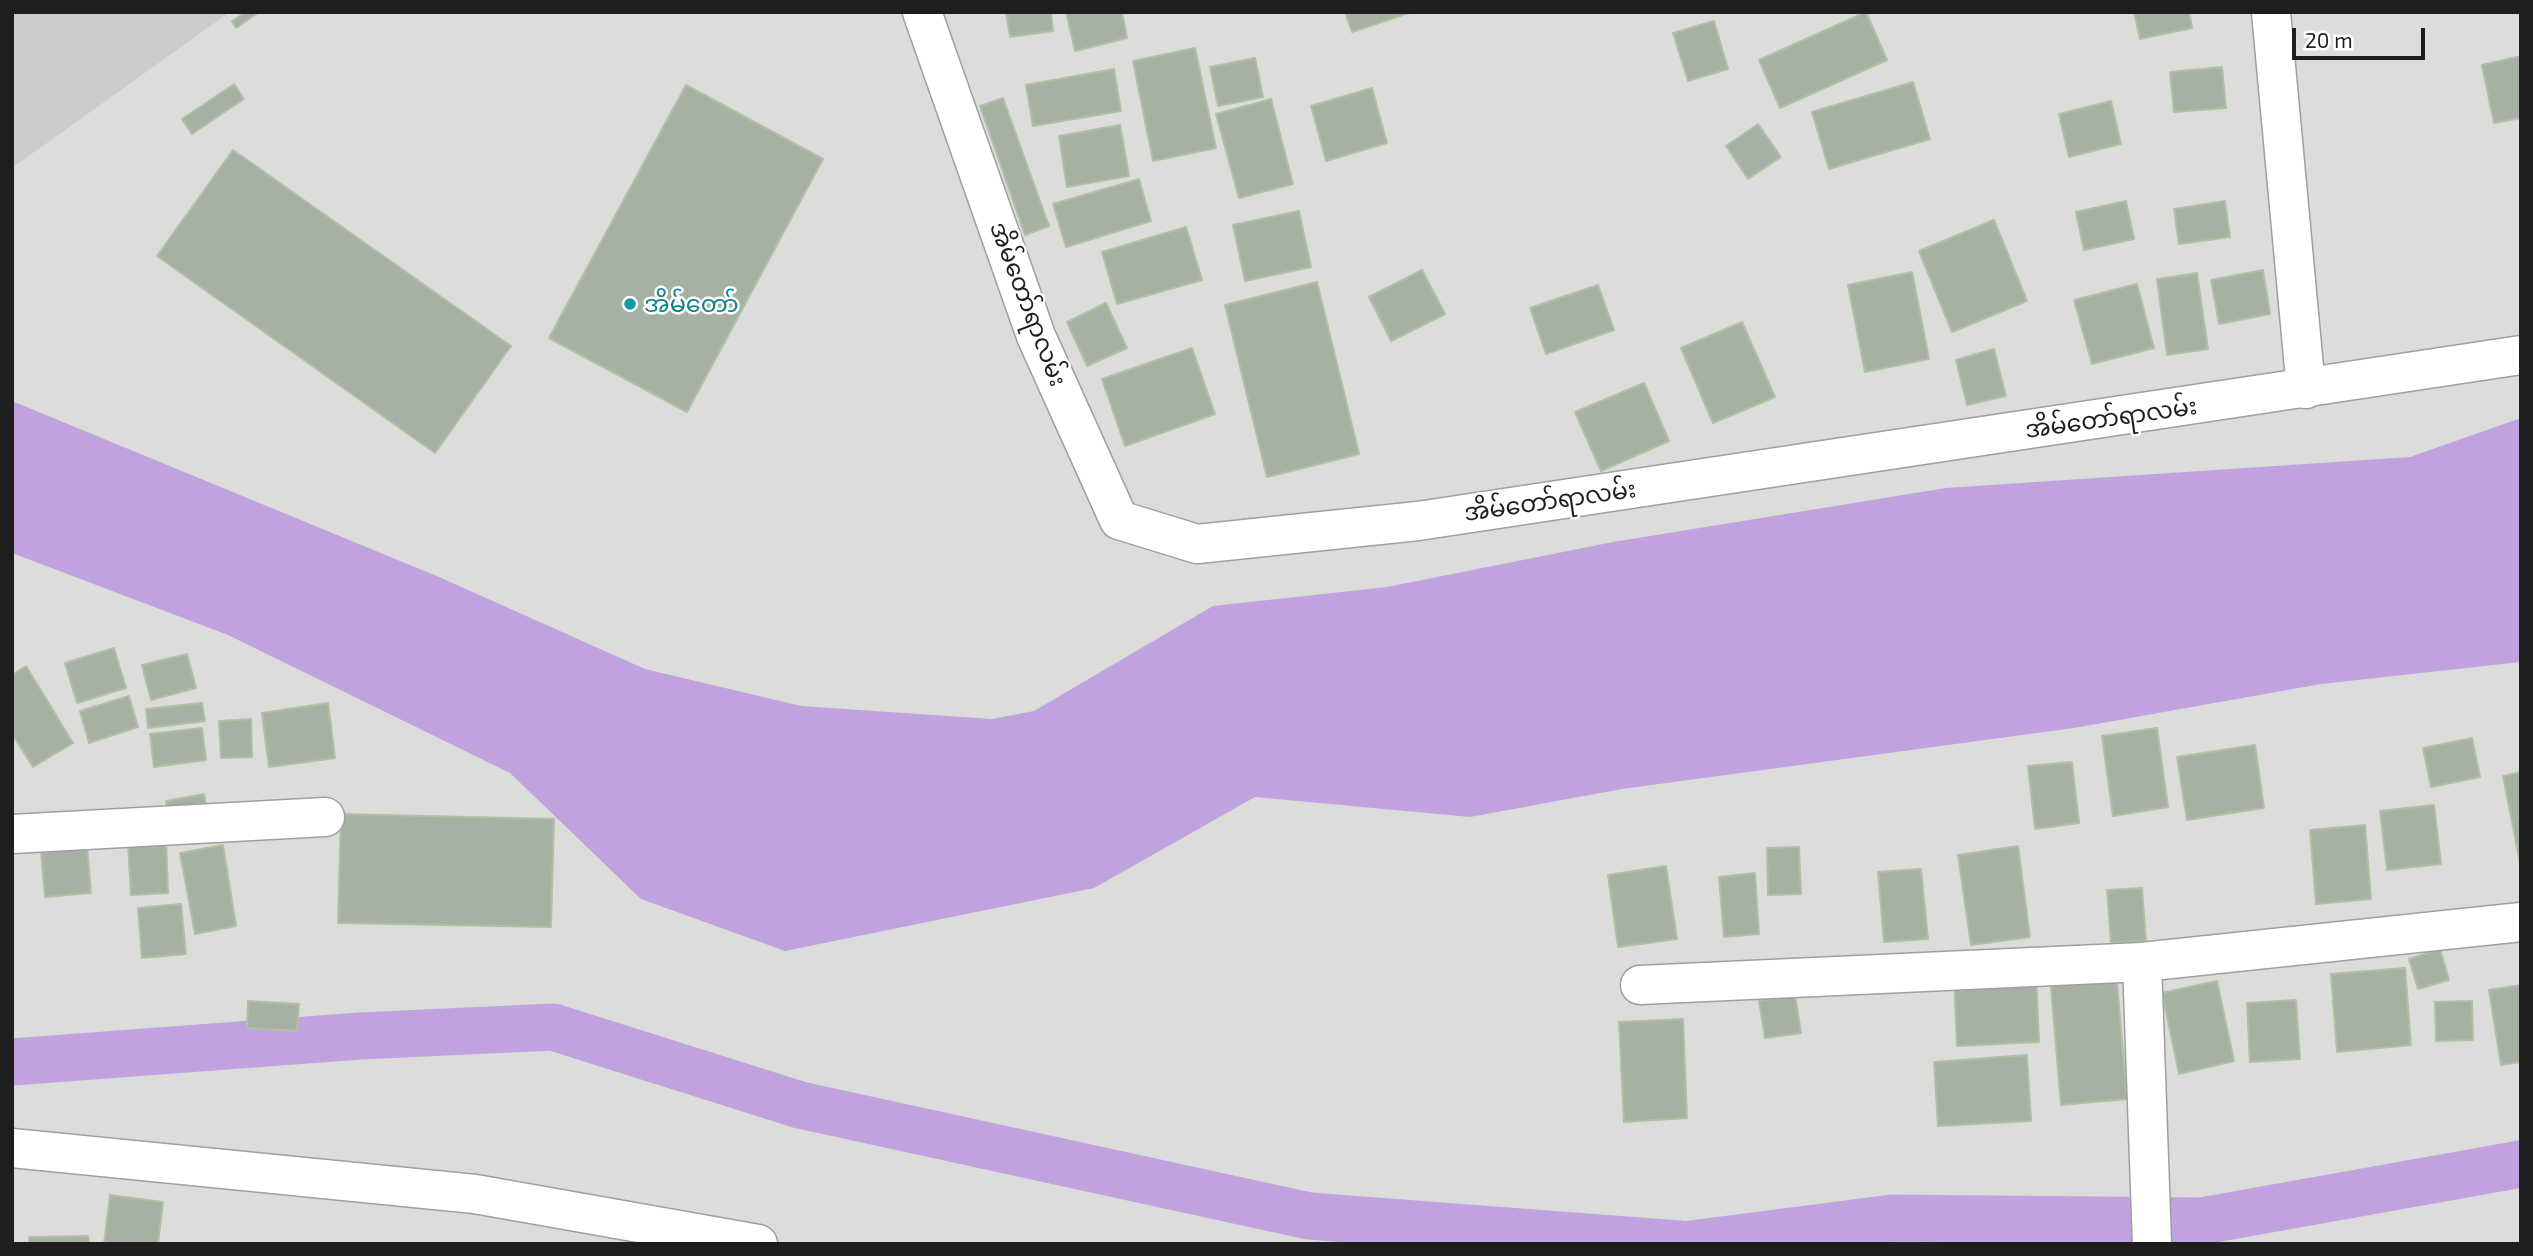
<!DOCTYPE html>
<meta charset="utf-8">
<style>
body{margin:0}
#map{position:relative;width:2533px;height:1256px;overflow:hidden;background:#e4efe3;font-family:"Exo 2",sans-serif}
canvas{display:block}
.frame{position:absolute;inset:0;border:14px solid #1e1e1e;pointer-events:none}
.scale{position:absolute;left:2292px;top:28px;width:133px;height:32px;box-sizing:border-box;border:4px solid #1e1e1e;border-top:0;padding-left:9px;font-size:21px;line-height:24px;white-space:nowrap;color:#1e1e1e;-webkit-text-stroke:5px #fff;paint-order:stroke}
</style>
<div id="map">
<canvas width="2533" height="1256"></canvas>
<div class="frame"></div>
<div class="scale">20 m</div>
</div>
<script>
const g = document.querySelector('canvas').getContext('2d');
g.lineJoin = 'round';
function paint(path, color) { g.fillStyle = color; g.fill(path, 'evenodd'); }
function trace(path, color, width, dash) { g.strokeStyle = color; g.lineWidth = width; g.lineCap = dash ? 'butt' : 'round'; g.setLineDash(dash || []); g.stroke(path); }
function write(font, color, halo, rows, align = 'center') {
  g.font = font + ' "Exo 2","Noto Sans Myanmar",sans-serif'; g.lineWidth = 5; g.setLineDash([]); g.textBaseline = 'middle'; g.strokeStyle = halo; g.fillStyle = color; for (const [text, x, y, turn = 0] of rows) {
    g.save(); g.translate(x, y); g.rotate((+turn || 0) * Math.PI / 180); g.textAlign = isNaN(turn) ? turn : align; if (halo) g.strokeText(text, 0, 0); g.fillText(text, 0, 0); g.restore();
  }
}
paint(new Path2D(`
 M 12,12 L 2521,12 L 2521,1244 L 12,1244 Z`), '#dcdcdb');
paint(new Path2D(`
 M 12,12 L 230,12 L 12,168 Z`), '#ccc');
paint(new Path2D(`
 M 12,401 L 439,577 L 645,669 L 801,706 L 992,719 L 1034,711 L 1213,606 L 1387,587 L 1613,542 L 1946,488 L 2410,457 L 2521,418 L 2521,662 L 2321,684 L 2074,728 L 1622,789 L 1470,817 L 1255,797 L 1094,888 L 785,951 L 641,899 L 510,773 L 228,635 L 12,553 Z`), '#c0a3de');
trace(new Path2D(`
 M 12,1062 L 360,1036 L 553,1027 L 800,1105 L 1309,1216 L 1679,1244
 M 1691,1244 L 1892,1218 L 2202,1221 L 2521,1164`), '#c0a3de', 47);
const building = new Path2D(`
 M 246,12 L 259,12 L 236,28 L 232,21 Z
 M 1006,12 L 1051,12 L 1053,31 L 1010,37 Z
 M 1066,12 L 1122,12 L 1127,38 L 1075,51 Z
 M 1345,12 L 1412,12 L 1352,32 Z
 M 1866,12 L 1887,60 L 1780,108 L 1759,60 Z
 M 2134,12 L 2189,12 L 2192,28 L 2140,39 Z
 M 1714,21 L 1728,69 L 1688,81 L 1673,33 Z
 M 1195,48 L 1216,148 L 1153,161 L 1133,61 Z
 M 2521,56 L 2521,118 L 2494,123 L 2482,65 Z
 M 1255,58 L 1263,97 L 1218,106 L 1210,67 Z
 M 2222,67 L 2226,108 L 2174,112 L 2170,72 Z
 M 1114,69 L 1121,111 L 1033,126 L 1026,85 Z
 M 1913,82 L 1930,139 L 1829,169 L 1812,112 Z
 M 234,84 L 244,99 L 192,134 L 182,119 Z
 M 686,85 L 823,159 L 687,412 L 549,338 Z
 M 1372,88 L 1387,143 L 1326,161 L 1311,106 Z
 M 1003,98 L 1049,226 L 1025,235 L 980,106 Z
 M 1271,99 L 1293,184 L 1239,198 L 1216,114 Z
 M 2111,101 L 2121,144 L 2069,157 L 2059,114 Z
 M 1758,124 L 1781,157 L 1748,179 L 1726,146 Z
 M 1120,125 L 1129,176 L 1067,187 L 1059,136 Z
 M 233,150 L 511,346 L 435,453 L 157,256 Z
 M 1139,179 L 1151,221 L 1066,247 L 1053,204 Z
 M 2126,201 L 2134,239 L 2084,250 L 2076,212 Z
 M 2225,201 L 2230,237 L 2179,244 L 2174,209 Z
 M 1299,211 L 1311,267 L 1245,281 L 1233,225 Z
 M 1994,220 L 2027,301 L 1952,332 L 1919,251 Z
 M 1186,227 L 1202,280 L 1117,304 L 1102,252 Z
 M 1422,270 L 1445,314 L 1391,341 L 1369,297 Z
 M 2263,270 L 2270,314 L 2219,324 L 2211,280 Z
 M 1912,272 L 1929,359 L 1865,372 L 1848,285 Z
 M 2197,273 L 2208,349 L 2167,355 L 2157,279 Z
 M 1317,282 L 1359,454 L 1267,477 L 1225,305 Z
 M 2137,284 L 2154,348 L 2092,364 L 2074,300 Z
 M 1598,285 L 1614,330 L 1546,354 L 1530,308 Z
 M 1106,303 L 1127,348 L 1087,366 L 1067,322 Z
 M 1742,322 L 1775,397 L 1713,423 L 1681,348 Z
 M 1192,348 L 1215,414 L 1125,446 L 1102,379 Z
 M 1994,349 L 2006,396 L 1967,405 L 1956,360 Z
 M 1644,383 L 1669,441 L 1601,471 L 1575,412 Z
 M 114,648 L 126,688 L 77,703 L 65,663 Z
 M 187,654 L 196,688 L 151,700 L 142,665 Z
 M 26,666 L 73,743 L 33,767 L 12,734 L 12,675 Z
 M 129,696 L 138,727 L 89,743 L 80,711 Z
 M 202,703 L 205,721 L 148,728 L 146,709 Z
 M 328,703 L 335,758 L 269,767 L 262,713 Z
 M 251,719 L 252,757 L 221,758 L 219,721 Z
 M 202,728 L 206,760 L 154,767 L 150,734 Z
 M 2157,728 L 2168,807 L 2113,816 L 2102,736 Z
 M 2472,738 L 2480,777 L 2431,787 L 2423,748 Z
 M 2255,745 L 2264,808 L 2187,820 L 2177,757 Z
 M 2072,762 L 2079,823 L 2035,829 L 2028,766 Z
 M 2521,772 L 2521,868 L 2503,776 Z
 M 204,794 L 208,815 L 170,822 L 166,801 Z
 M 2434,805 L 2441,864 L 2387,870 L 2380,811 Z
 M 341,814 L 554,819 L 551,927 L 338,923 Z
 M 2365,825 L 2371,899 L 2316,904 L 2310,830 Z
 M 166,839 L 168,893 L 131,895 L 128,841 Z
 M 223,845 L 236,926 L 195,934 L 180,853 Z
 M 2018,846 L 2030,937 L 1971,945 L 1958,855 Z
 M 87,847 L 91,893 L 45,897 L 41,851 Z
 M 1799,847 L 1801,894 L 1768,895 L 1767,848 Z
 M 1666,866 L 1677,939 L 1618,947 L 1608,875 Z
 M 1921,869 L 1928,939 L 1884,942 L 1878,872 Z
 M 1755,873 L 1759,934 L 1724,937 L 1719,877 Z
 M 2142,888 L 2146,941 L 2111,943 L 2107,890 Z
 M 181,904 L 186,954 L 142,958 L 138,908 Z
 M 2440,949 L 2449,980 L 2418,989 L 2409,959 Z
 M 2405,968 L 2411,1045 L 2337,1052 L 2331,974 Z
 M 2116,971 L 2127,1099 L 2061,1105 L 2050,977 Z
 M 2036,973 L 2039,1042 L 1957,1046 L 1954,976 Z
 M 2217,981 L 2234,1061 L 2179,1074 L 2162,993 Z
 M 2521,985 L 2521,1062 L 2501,1065 L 2489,990 Z
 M 1795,995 L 1801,1033 L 1765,1038 L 1759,1001 Z
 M 2296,1000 L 2300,1059 L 2250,1062 L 2247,1003 Z
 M 248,1001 L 299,1004 L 297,1031 L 247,1028 Z
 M 2472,1001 L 2473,1040 L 2436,1041 L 2435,1002 Z
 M 1683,1019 L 1687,1118 L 1624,1122 L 1619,1022 Z
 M 2027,1055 L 2031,1121 L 1938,1126 L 1934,1062 Z
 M 110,1195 L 163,1202 L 158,1244 L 104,1244 Z
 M 88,1236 L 89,1244 L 29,1244 L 29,1237 Z`);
paint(building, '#a7b1a3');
trace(building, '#aec1a5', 2);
const minor = new Path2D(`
 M 922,12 L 1036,336 L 1119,520 L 1197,544 L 1418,521 L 2521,355
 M 2271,12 L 2306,389
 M 12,834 L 325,817
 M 2142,962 L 2152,1244
 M 1640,985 L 2142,962 L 2521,922`);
const tertiary = new Path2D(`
 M 12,1148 L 475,1194 L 758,1244`);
trace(minor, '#9f9f9f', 41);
trace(tertiary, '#9f9f9f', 41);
trace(minor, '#fff', 38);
trace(tertiary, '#fff', 38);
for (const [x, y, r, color] of [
 [630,304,7,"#0f9aa8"]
]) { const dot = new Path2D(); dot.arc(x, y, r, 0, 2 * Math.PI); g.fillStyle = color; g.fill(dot); trace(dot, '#fff', 2.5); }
write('24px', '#0d838f', '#fff', [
 ["အိမ်တော်",644,304]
], 'left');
write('24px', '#1e1e1e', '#fff', [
 ["အိမ်တော်ရာလမ်း",1028,304,69],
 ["အိမ်တော်ရာလမ်း",2111,418,-8],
 ["အိမ်တော်ရာလမ်း",1550,501,-8]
]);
</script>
